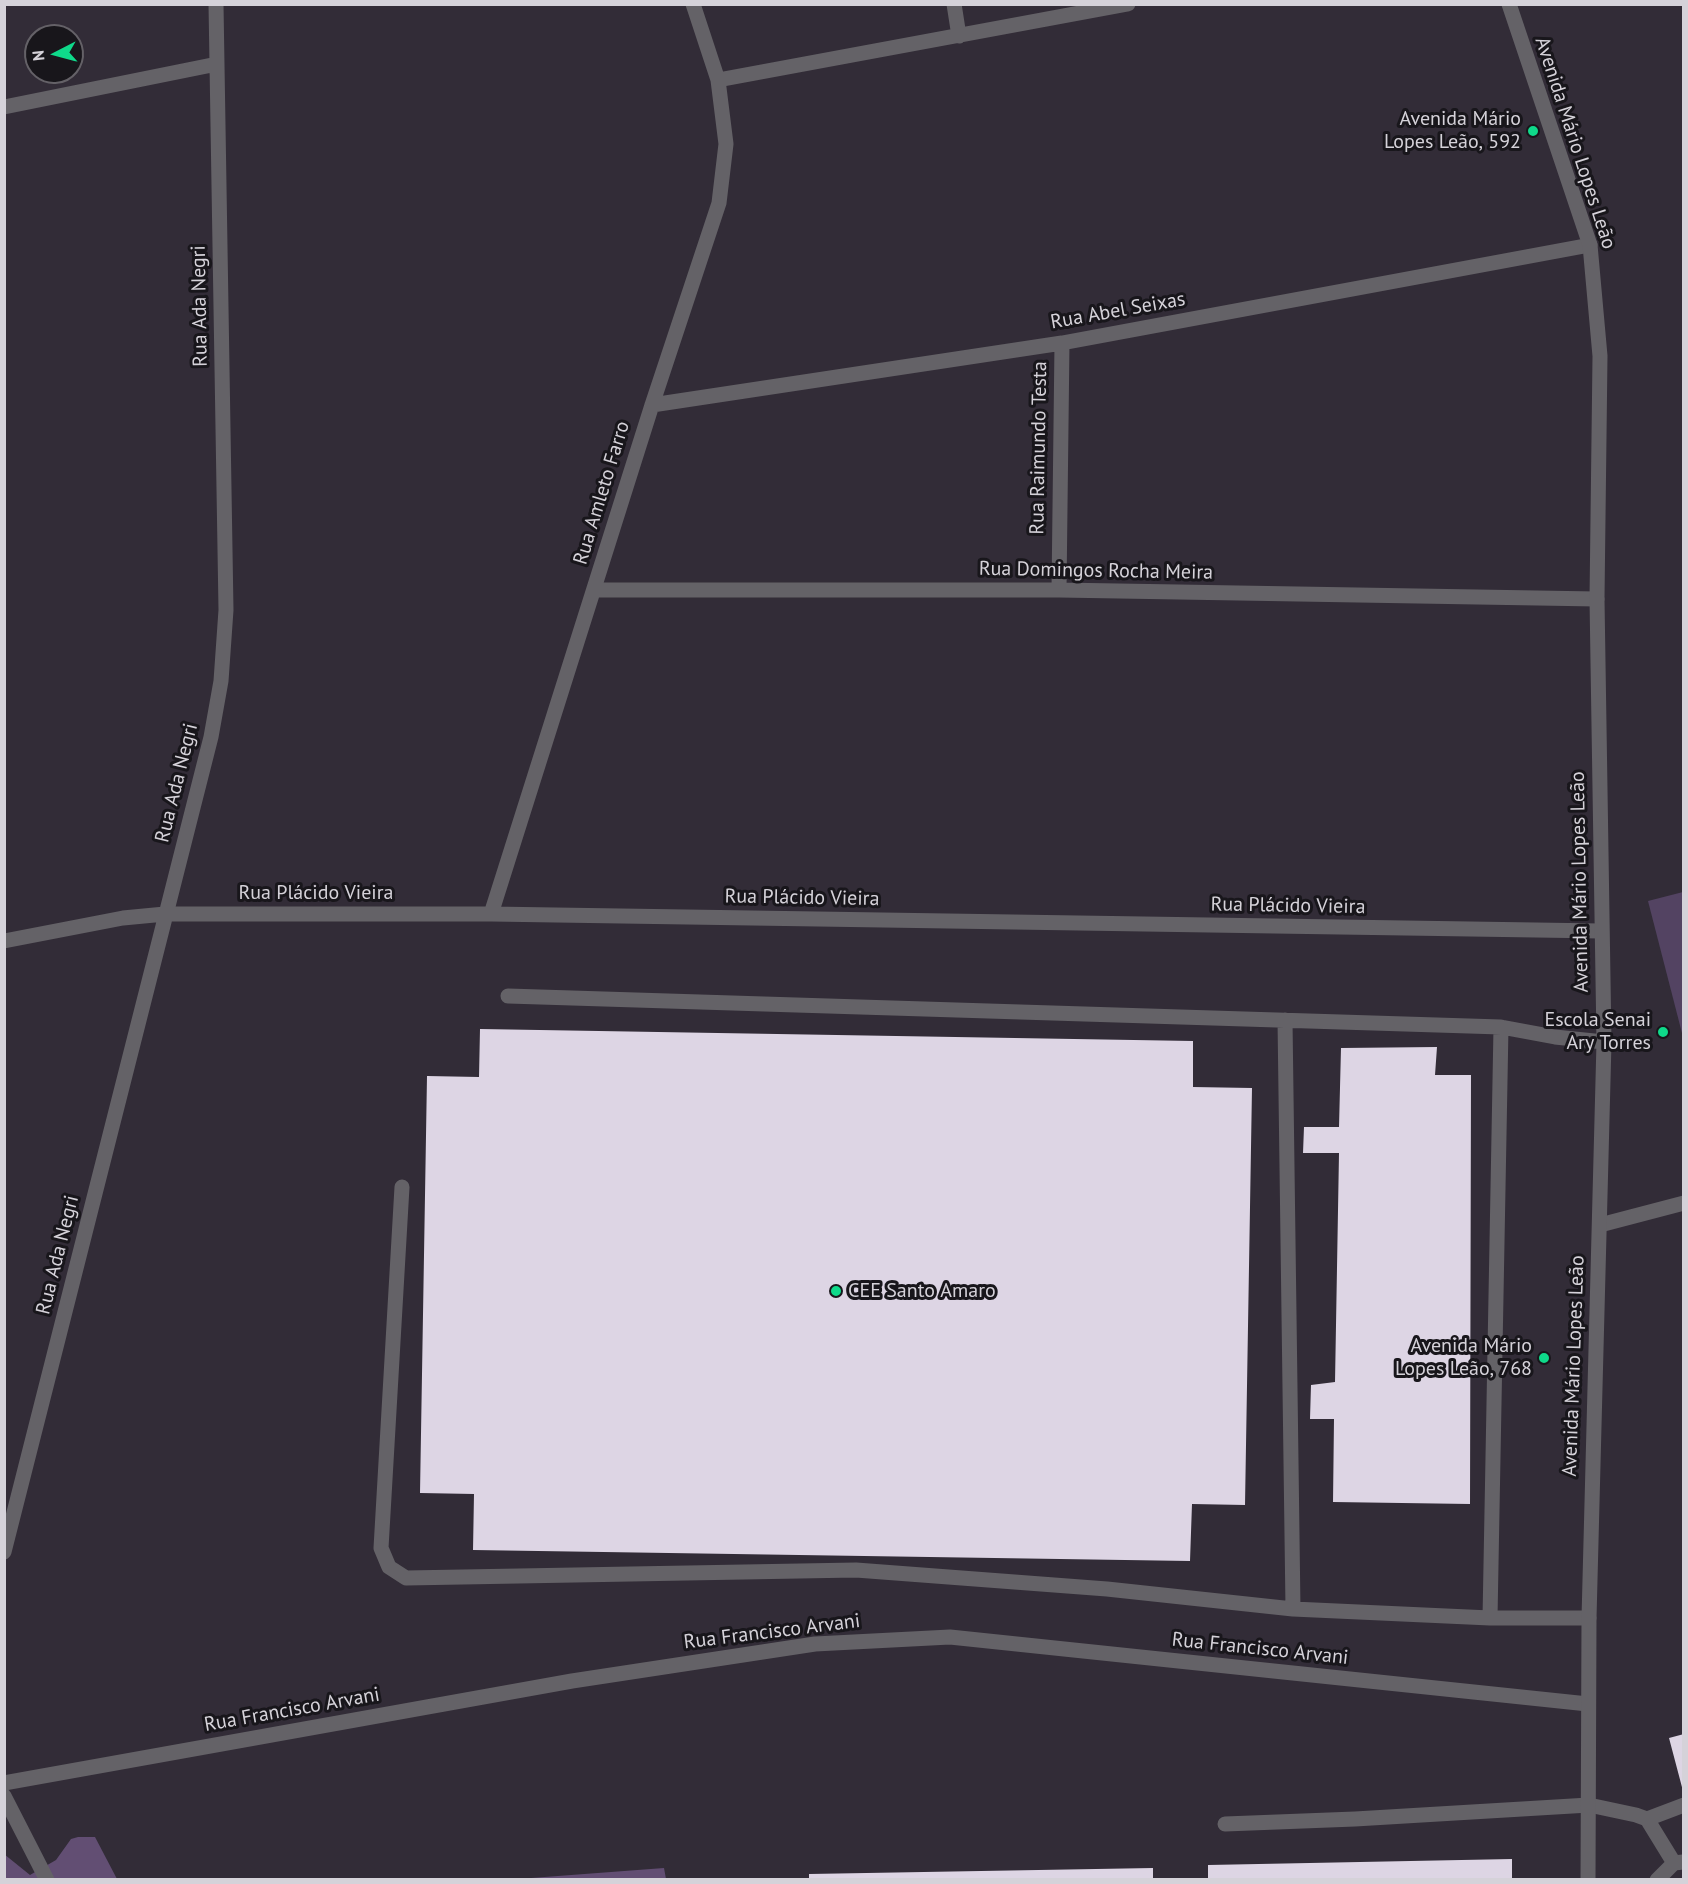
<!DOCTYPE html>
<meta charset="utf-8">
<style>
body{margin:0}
#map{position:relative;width:1688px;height:1884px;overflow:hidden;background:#322c37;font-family:"PT Sans",sans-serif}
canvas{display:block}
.frame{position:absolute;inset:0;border:6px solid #d5d2d9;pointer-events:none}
.north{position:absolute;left:24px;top:24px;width:60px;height:60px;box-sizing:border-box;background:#18161b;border:2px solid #646167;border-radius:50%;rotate:264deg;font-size:16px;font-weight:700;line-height:24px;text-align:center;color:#d5d2d9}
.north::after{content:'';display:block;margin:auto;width:21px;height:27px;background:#0fd98a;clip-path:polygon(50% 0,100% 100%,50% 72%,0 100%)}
</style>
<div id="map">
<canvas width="1688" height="1884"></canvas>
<div class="frame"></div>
<div class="north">N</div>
</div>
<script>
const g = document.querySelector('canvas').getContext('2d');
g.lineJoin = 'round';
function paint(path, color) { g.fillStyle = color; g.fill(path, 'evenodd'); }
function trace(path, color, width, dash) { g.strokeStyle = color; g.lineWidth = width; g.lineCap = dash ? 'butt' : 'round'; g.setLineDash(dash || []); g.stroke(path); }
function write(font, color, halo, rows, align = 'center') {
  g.font = font + ' "PT Sans",sans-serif'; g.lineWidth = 6; g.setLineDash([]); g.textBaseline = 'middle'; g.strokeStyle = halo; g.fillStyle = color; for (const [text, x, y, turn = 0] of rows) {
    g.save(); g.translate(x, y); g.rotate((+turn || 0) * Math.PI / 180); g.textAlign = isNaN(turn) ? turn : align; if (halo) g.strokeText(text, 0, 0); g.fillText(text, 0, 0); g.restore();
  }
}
paint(new Path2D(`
 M 1683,892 L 1684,892 L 1683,1037 L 1648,901 Z`), '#534362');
paint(new Path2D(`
 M 78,1837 L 95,1837 L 117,1879 L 5,1879 L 4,1854 L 30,1875 L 56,1860 L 71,1839 Z
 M 664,1868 L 666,1879 L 518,1879 Z`), '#624e73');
paint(new Path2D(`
 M 480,1029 L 1193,1041 L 1193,1087 L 1252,1088 L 1245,1505 L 1192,1504 L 1190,1561 L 473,1550 L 474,1494 L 420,1493 L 427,1076 L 479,1077 Z
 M 1437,1047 L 1435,1075 L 1471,1075 L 1470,1504 L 1333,1502 L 1334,1419 L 1310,1419 L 1311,1385 L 1335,1382 L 1339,1153 L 1303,1153 L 1304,1127 L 1339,1127 L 1341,1048 Z
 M 1684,1734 L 1684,1791 L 1683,1791 L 1669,1738 Z
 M 1512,1859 L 1512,1880 L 1208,1880 L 1208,1865 Z
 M 1153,1868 L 1153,1880 L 809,1880 L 809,1874 Z`), '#ddd5e4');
trace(new Path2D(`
 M 508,996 L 1501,1027 L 1555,1037 L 1604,1042
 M 1285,1020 L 1293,1609
 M 402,1187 L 381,1548 L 389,1567 L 406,1578 L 856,1570 L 1107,1589 L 1293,1609 L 1490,1618 L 1589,1618
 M 1490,1618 L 1501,1027
 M 4,1796 L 47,1880
 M 1647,1819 L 1684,1805
 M 1225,1824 L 1355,1819 L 1589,1805 L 1636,1815 L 1647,1819 L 1674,1863
 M 1657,1880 L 1674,1863 L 1683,1862`), '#646267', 15);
trace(new Path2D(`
 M 954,4 L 959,36
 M 718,80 L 1128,4
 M 4,107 L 217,64
 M 652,405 L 1062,343 L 1590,245
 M 594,590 L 1059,590 L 1597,599
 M 1059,590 L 1062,343
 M 491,914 L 652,405 L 719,203 L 726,144 L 718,80 L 693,4
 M 4,941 L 123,918 L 165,914 L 491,914 L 1601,931
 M 1600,1225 L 1684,1203
 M 4,1552 L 211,737 L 221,681 L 226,610 L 216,4
 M 4,1783 L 572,1681 L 815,1644 L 950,1637 L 1588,1704`), '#646267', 15);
trace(new Path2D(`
 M 1509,4 L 1590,245 L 1600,356 L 1597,599 L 1604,1042 L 1589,1618 L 1588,1880`), '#646267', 15);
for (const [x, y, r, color] of [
 [1533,131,6,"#0fd98a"],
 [1663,1032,6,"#0fd98a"],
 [836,1291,6,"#0fd98a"],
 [1544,1358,6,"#0fd98a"]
]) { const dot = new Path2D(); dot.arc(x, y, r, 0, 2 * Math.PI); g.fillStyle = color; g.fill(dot); trace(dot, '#18161b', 2); }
write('20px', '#d5d2d9', '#18161b', [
 ["Avenida Mário",1521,119],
 ["Lopes Leão, 592",1521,142],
 ["Escola Senai",1651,1020],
 ["Ary Torres",1651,1043],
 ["CEE Santo Amaro",848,1291,"left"],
 ["Avenida Mário",1532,1346],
 ["Lopes Leão, 768",1532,1369]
], 'right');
write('20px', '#d5d2d9', '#18161b', [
 ["Avenida Mário Lopes Leão",1575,143,72],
 ["Rua Ada Negri",200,306,-91],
 ["Rua Abel Seixas",1118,311,-10],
 ["Rua Raimundo Testa",1039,448,-89],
 ["Rua Amleto Farro",602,493,-73],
 ["Rua Domingos Rocha Meira",1096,571,1],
 ["Rua Ada Negri",177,783,-76],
 ["Avenida Mário Lopes Leão",1580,882,-91],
 ["Rua Plácido Vieira",316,893],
 ["Rua Plácido Vieira",802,898,1],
 ["Rua Plácido Vieira",1288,906,1],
 ["Rua Ada Negri",58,1255,-76],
 ["Avenida Mário Lopes Leão",1574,1366,-88],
 ["Rua Francisco Arvani",772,1632,-7],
 ["Rua Francisco Arvani",1260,1649,6],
 ["Rua Francisco Arvani",292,1710,-10]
]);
</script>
